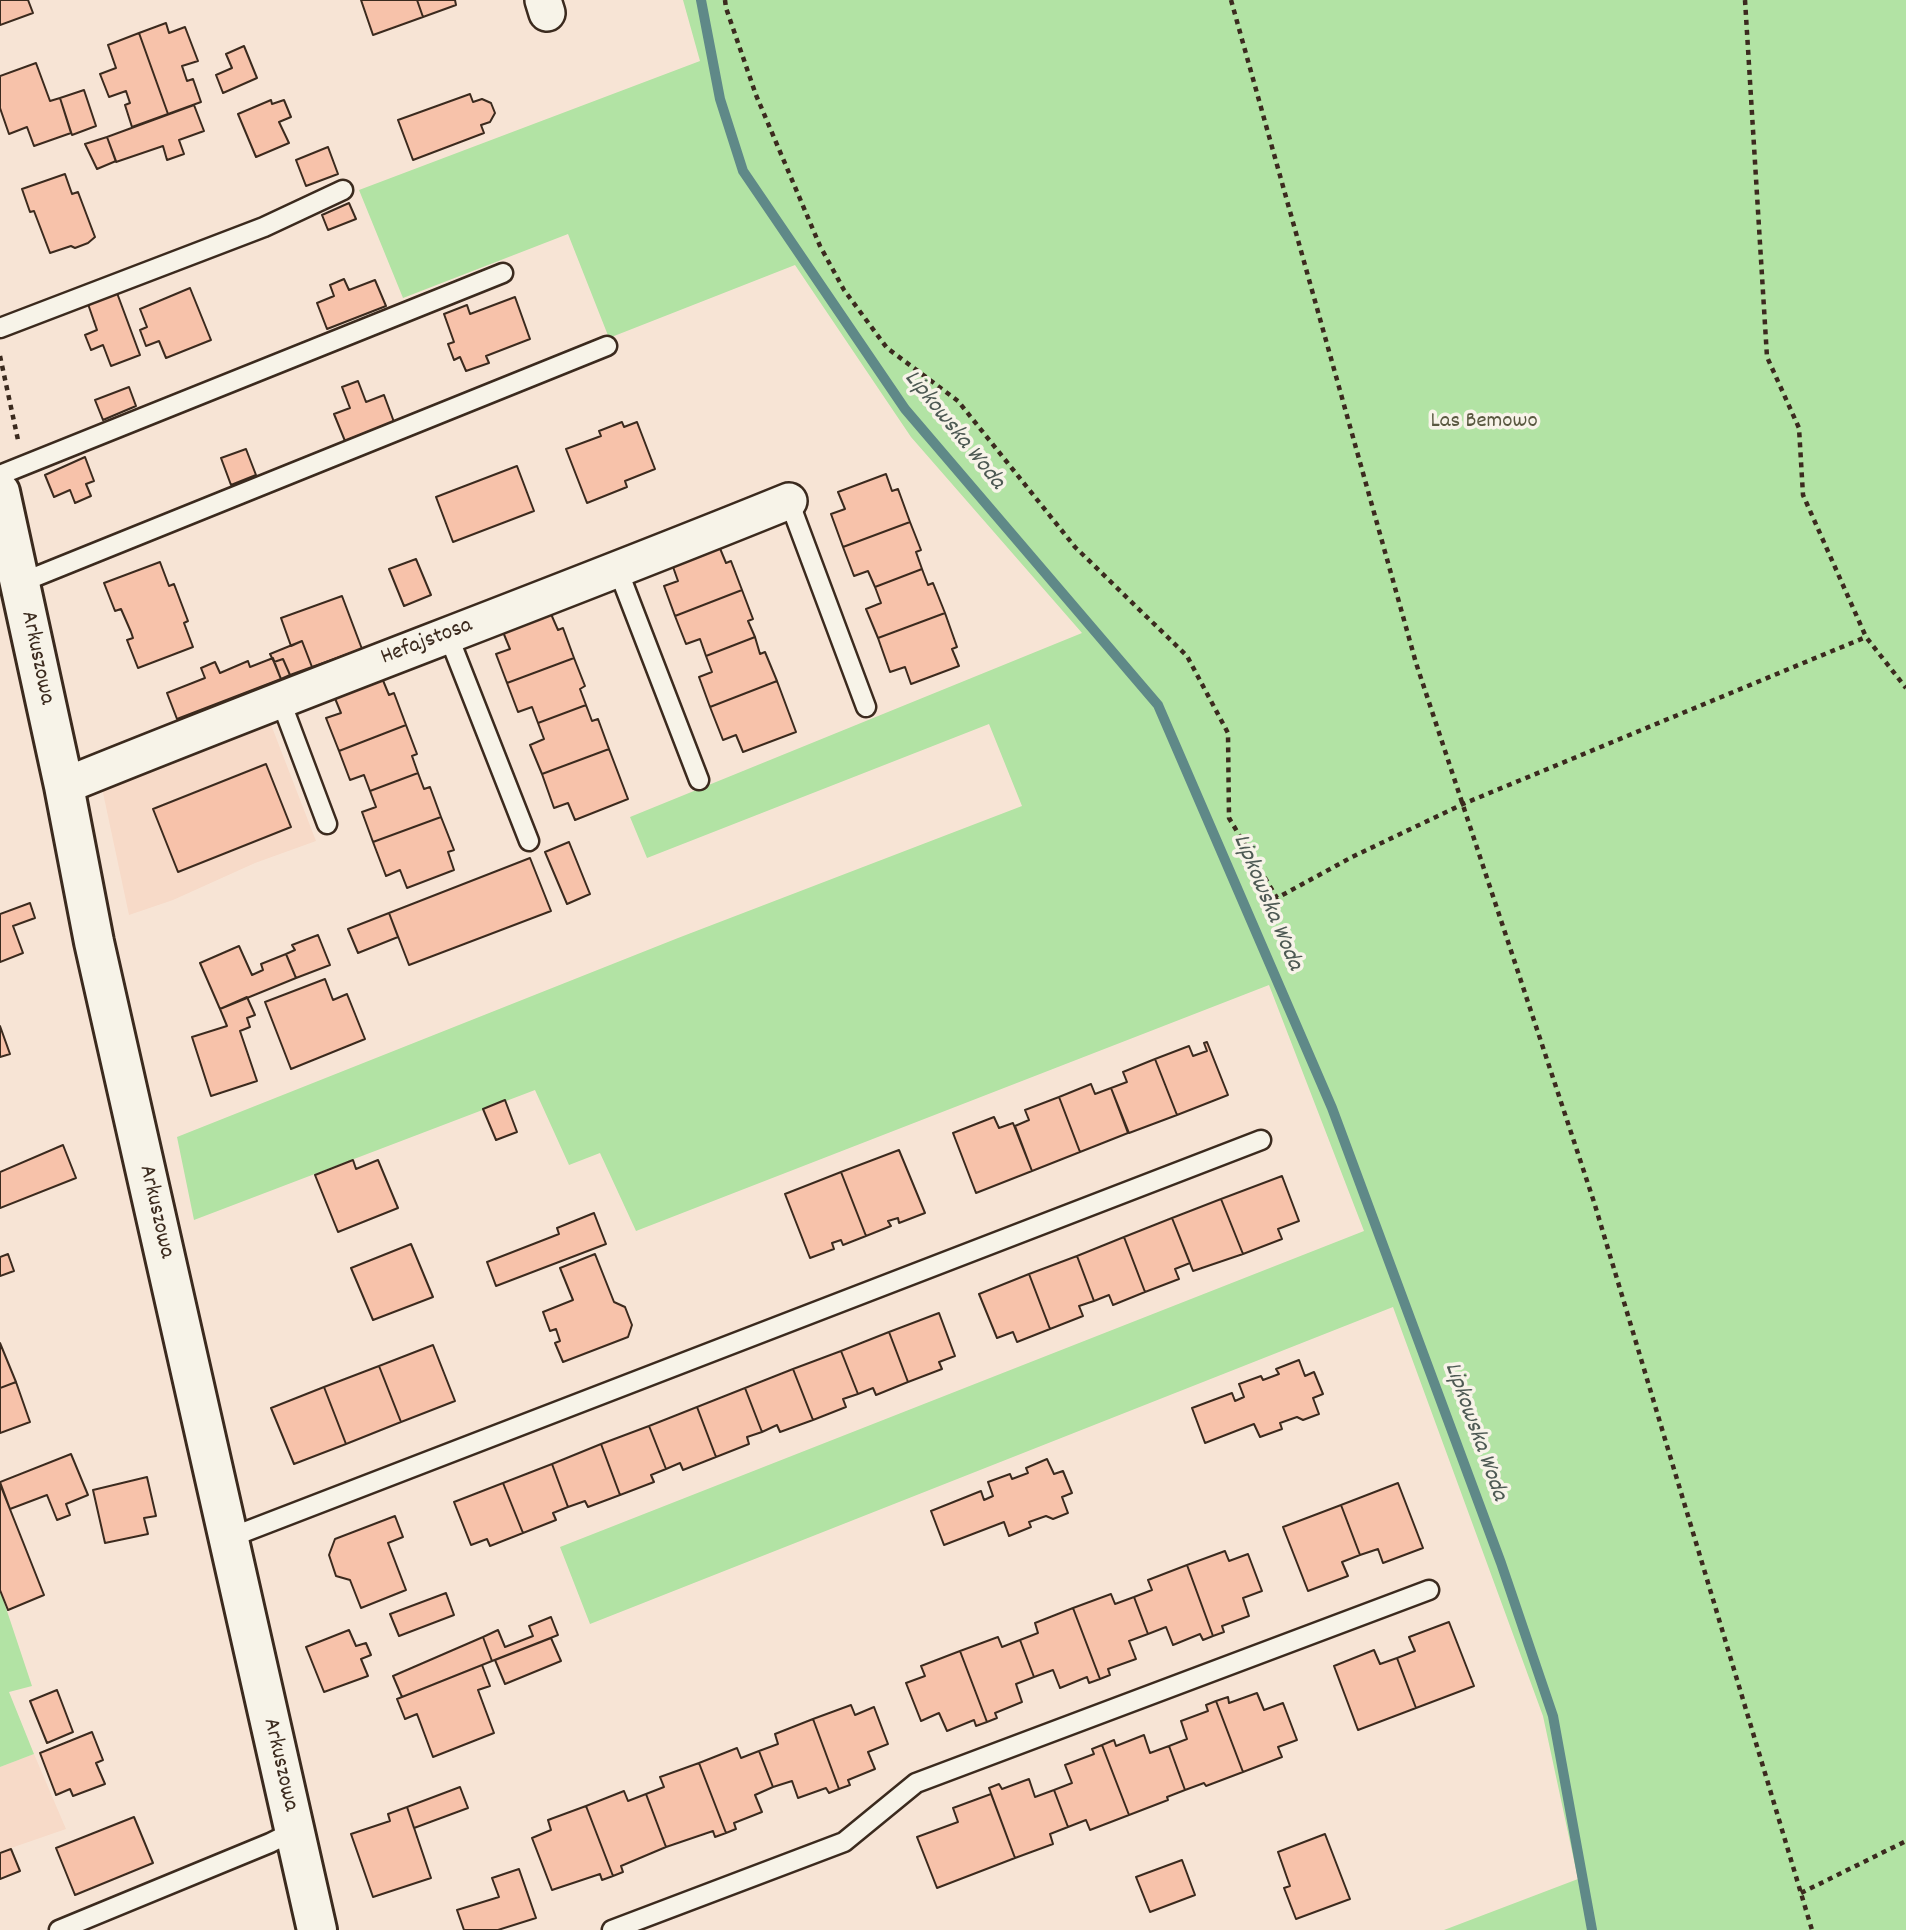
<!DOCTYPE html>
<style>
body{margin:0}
canvas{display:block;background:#f7e4d5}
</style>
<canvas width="1906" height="1930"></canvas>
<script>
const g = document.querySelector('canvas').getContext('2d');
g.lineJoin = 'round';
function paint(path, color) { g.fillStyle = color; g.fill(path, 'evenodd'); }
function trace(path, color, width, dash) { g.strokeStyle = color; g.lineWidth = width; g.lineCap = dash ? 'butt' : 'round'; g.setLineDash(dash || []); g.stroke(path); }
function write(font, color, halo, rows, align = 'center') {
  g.font = font + ' Dekko,sans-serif'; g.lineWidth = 7; g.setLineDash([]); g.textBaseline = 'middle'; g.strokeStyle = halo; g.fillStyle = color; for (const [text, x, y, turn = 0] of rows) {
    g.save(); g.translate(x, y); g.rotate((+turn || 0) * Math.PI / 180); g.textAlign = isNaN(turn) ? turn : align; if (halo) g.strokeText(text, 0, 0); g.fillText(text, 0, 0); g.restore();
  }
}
paint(new Path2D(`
 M 270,722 L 316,841 L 255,863 L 173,900 L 129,915 L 102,788 Z
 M 34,1754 L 66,1829 L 11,1848 L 20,1871 L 0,1879 L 0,1767 Z`), '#f7dac8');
paint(new Path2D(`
 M 683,0 L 1906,0 L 1906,1930 L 1444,1930 L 1578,1879 L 1543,1716 L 1393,1307 L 590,1624 L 560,1547 L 1364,1231 L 1269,985 L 636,1231 L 600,1153 L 569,1165 L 535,1090 L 194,1220 L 177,1137 L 678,938 L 1022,806 L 989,724 L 647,858 L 630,817 L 1082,633 L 911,437 L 795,265 L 609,338 L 568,234 L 403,298 L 359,190 L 700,61 Z
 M 0,1590 L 32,1686 L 9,1692 L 34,1754 L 0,1767 Z`), '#b2e3a4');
trace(new Path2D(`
 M 701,0 L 720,99 L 743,171 L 905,409 L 1158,705 L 1332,1108 L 1501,1563 L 1553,1716 L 1592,1930`), '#5f8988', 10);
const building = new Path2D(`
 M 0,0 L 28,0 L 33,13 L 0,25 Z
 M 361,0 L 417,0 L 423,17 L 373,35 Z
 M 417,0 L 455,0 L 456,5 L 423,17 Z
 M 166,23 L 169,33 L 185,27 L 198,61 L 182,66 L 187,81 L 193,79 L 201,102 L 168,114 L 139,33 Z
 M 139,33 L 168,114 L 132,127 L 125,105 L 130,103 L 126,91 L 109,97 L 100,74 L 116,68 L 108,45 Z
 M 244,46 L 257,78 L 223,93 L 216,75 L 232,68 L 226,54 Z
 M 36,63 L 50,101 L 60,98 L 71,133 L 34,146 L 27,127 L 9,134 L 0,108 L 0,76 Z
 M 84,90 L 96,126 L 72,135 L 60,98 Z
 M 470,94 L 473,102 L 482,99 L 491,103 L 495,113 L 490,122 L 481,125 L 484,133 L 413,160 L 398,120 Z
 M 271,100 L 272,104 L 284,100 L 291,117 L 279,122 L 289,143 L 256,157 L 238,114 Z
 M 194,105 L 204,131 L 179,140 L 184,154 L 167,160 L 163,146 L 116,162 L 107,137 Z
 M 107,137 L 116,161 L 97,169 L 85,144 Z
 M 328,147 L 338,174 L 306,186 L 296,160 Z
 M 65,174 L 72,194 L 78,192 L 95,237 L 88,243 L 75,248 L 71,246 L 50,253 L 34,211 L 30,212 L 22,189 Z
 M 349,203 L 356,219 L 328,230 L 322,215 Z
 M 344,279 L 349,290 L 375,280 L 386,306 L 327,329 L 317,303 L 334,296 L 330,285 Z
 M 190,288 L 211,340 L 166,358 L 159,341 L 146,346 L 140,330 L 147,327 L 140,309 Z
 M 117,293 L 140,355 L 111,366 L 103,345 L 91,350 L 85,335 L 97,330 L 88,304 Z
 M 515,297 L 530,339 L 486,356 L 489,363 L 466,371 L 460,357 L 454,360 L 448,344 L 454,342 L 444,314 L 467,305 L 470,314 Z
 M 358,381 L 366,402 L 384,395 L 394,422 L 345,441 L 334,414 L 350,408 L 342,387 Z
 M 129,387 L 136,406 L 103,420 L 95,400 Z
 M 622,422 L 624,427 L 637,422 L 655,469 L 625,481 L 627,487 L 587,503 L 566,449 L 601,436 L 599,431 Z
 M 246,449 L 256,475 L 231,485 L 221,458 Z
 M 85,457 L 94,481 L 86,484 L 91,496 L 75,503 L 70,490 L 54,497 L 45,475 Z
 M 517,466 L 534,511 L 453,542 L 436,497 Z
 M 886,474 L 892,491 L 898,489 L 910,522 L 843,547 L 831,514 L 845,509 L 838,492 Z
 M 910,522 L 921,550 L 916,552 L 922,569 L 875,587 L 868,571 L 854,576 L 843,547 Z
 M 719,546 L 726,563 L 731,561 L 742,590 L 675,616 L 664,586 L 678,581 L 672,564 Z
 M 416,559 L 431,595 L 404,606 L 389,569 Z
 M 160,562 L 169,586 L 174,584 L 188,621 L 184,623 L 193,647 L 138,668 L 127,640 L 133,638 L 131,632 L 121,609 L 115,611 L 104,583 Z
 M 922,569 L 928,585 L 933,583 L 945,613 L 878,638 L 866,609 L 881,603 L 875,587 Z
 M 742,590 L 753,619 L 748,621 L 755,637 L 706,656 L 700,639 L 686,644 L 675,616 Z
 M 342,596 L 362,649 L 312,667 L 302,641 L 291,646 L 281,618 Z
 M 945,613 L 957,647 L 952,649 L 959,666 L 911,684 L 905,667 L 890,672 L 878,638 Z
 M 551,614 L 558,630 L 563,628 L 574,658 L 507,683 L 496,654 L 510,649 L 503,632 Z
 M 755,637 L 760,654 L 765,652 L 777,681 L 710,707 L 699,677 L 712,672 L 706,656 Z
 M 302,641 L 312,667 L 290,675 L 283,659 L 274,662 L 270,654 Z
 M 273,658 L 281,679 L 177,719 L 167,693 L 205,678 L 201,668 L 215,662 L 220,673 L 248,661 L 250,667 Z
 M 574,658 L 585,686 L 580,689 L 586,705 L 538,723 L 532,707 L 518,712 L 507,683 Z
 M 283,659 L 290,675 L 281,679 L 274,662 Z
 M 382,678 L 389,695 L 394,693 L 406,725 L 339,751 L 326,718 L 341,713 L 334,696 Z
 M 777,681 L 796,732 L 743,752 L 736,735 L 723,740 L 710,707 Z
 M 586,705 L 592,721 L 598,719 L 609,749 L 542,774 L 530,745 L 544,739 L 538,723 Z
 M 406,725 L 417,754 L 412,756 L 418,773 L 370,791 L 364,775 L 350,780 L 339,751 Z
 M 609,749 L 628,799 L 575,820 L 568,803 L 554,808 L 542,774 Z
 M 266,764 L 291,827 L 178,872 L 153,809 Z
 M 418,773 L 424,789 L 430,787 L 441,817 L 373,842 L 362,812 L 376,807 L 370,791 Z
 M 441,817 L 454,850 L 448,852 L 454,870 L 407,888 L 400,870 L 386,876 L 373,842 Z
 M 569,842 L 590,894 L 567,904 L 545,852 Z
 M 530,858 L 551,911 L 409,965 L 389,913 Z
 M 30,903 L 35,918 L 13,926 L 23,953 L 0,962 L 0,914 Z
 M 389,913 L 398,937 L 358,953 L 348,929 Z
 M 318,935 L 330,965 L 296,978 L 286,954 L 295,950 L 292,945 Z
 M 239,946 L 252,975 L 263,970 L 261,964 L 286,954 L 296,978 L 220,1009 L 200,963 Z
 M 325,979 L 333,1000 L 347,994 L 365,1039 L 291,1069 L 265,1002 Z
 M 247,997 L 255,1015 L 247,1018 L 250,1027 L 240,1031 L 257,1081 L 211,1096 L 192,1037 L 227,1026 L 220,1009 Z
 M 0,1026 L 10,1054 L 0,1057 Z
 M 1207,1042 L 1228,1095 L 1177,1115 L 1155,1059 L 1189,1046 L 1193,1056 L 1207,1051 L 1204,1043 Z
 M 1155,1059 L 1177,1115 L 1129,1133 L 1111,1088 L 1127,1082 L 1123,1072 Z
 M 1091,1084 L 1095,1094 L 1111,1088 L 1128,1133 L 1080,1152 L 1059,1097 Z
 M 1059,1097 L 1080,1152 L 1032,1171 L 1015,1126 L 1029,1120 L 1025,1110 Z
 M 505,1100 L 517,1132 L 496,1140 L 483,1109 Z
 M 994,1117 L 999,1128 L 1013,1123 L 1032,1171 L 976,1193 L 953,1133 Z
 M 63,1145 L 76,1178 L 0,1208 L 0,1172 Z
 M 899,1150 L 925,1213 L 899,1223 L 898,1218 L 888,1221 L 891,1226 L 866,1236 L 841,1172 Z
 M 353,1160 L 356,1169 L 378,1160 L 398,1208 L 338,1232 L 315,1175 Z
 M 841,1172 L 866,1236 L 843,1245 L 841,1240 L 832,1243 L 834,1249 L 810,1258 L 785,1194 Z
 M 1282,1176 L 1299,1221 L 1278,1229 L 1282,1239 L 1243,1254 L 1221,1199 Z
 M 1221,1199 L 1243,1254 L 1193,1271 L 1172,1218 Z
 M 594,1213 L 606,1244 L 496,1286 L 487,1262 L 559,1234 L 557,1228 Z
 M 1172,1218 L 1190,1263 L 1175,1269 L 1179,1279 L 1145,1292 L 1124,1237 Z
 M 1124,1237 L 1145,1292 L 1113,1305 L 1109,1295 L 1094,1301 L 1077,1256 Z
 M 411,1244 L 433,1297 L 373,1320 L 351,1268 Z
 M 8,1254 L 14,1271 L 0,1276 L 0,1257 Z
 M 595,1254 L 614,1302 L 625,1307 L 632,1325 L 628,1337 L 563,1362 L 555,1343 L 560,1341 L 556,1329 L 550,1331 L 543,1312 L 573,1300 L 560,1268 Z
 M 1077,1256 L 1094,1301 L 1079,1306 L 1083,1316 L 1050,1329 L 1029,1274 Z
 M 1029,1274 L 1050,1329 L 1017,1342 L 1013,1332 L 997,1338 L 979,1294 Z
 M 939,1313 L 955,1356 L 939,1362 L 942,1369 L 908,1382 L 889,1332 Z
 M 889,1332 L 908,1382 L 876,1395 L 873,1388 L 858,1394 L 841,1351 Z
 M 0,1343 L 16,1382 L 0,1388 Z
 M 433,1345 L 455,1401 L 401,1422 L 379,1366 Z
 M 841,1351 L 858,1394 L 843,1399 L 846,1407 L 813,1420 L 793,1369 Z
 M 1299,1360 L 1305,1376 L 1314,1372 L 1323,1394 L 1313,1398 L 1319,1414 L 1303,1420 L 1297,1417 L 1280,1423 L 1282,1429 L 1260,1437 L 1254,1424 L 1205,1443 L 1192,1408 L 1232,1393 L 1235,1401 L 1244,1397 L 1239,1384 L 1261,1376 L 1263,1380 L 1279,1374 L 1276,1369 Z
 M 379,1366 L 401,1422 L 346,1444 L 324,1387 Z
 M 793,1369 L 813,1420 L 780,1432 L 777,1425 L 762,1432 L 745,1388 Z
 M 16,1382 L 30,1422 L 0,1433 L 0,1388 Z
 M 324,1387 L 346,1444 L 294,1464 L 271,1408 Z
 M 745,1388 L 762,1432 L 747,1437 L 749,1444 L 716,1457 L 697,1407 Z
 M 697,1407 L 716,1457 L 683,1470 L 680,1463 L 666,1469 L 649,1426 Z
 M 649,1426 L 666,1469 L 651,1475 L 654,1482 L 620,1495 L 601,1444 Z
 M 601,1444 L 620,1495 L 588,1507 L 585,1501 L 568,1507 L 552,1464 Z
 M 71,1454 L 88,1495 L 66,1504 L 70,1515 L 57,1520 L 47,1495 L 10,1509 L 0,1482 Z
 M 1047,1459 L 1054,1474 L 1063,1471 L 1072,1493 L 1062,1497 L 1068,1513 L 1053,1519 L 1046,1516 L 1029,1522 L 1031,1527 L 1009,1536 L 1004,1522 L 944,1545 L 931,1511 L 981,1491 L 984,1500 L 993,1496 L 988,1482 L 1010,1474 L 1012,1479 L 1028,1473 L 1026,1468 Z
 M 552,1464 L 568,1507 L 553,1513 L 556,1520 L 523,1533 L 503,1483 Z
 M 147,1477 L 156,1516 L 144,1518 L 148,1534 L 105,1543 L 93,1490 Z
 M 503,1483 L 523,1533 L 490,1546 L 487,1539 L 471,1545 L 454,1502 Z
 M 1398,1483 L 1423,1548 L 1383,1563 L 1378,1549 L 1360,1555 L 1341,1505 Z
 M 0,1484 L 44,1595 L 8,1610 L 0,1590 Z
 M 1341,1505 L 1360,1555 L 1342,1562 L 1348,1576 L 1308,1591 L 1283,1527 Z
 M 395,1516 L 403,1537 L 388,1543 L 406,1590 L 361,1608 L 350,1580 L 336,1576 L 329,1555 L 335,1539 Z
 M 1225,1551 L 1229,1561 L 1248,1554 L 1262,1591 L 1243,1598 L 1249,1616 L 1222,1626 L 1224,1632 L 1213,1636 L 1187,1565 Z
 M 1187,1565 L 1213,1636 L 1203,1640 L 1200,1634 L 1173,1645 L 1166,1627 L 1148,1634 L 1134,1597 L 1152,1590 L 1148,1580 Z
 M 446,1593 L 454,1615 L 399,1636 L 390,1614 Z
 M 1111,1594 L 1115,1604 L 1134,1597 L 1148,1634 L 1129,1641 L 1136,1659 L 1108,1669 L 1110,1675 L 1100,1679 L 1073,1608 Z
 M 1073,1608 L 1100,1679 L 1089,1683 L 1087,1677 L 1060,1688 L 1053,1670 L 1034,1677 L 1020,1640 L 1038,1633 L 1035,1623 Z
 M 551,1617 L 558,1635 L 492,1661 L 483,1637 L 498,1630 L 505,1647 L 533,1636 L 529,1626 Z
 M 1449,1622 L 1474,1686 L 1416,1708 L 1397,1658 L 1415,1651 L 1409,1637 Z
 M 349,1630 L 356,1646 L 366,1643 L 371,1655 L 361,1659 L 368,1676 L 324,1692 L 306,1647 Z
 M 483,1637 L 492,1661 L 402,1697 L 393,1676 Z
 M 998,1637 L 1002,1647 L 1020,1640 L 1034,1677 L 1016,1684 L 1022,1702 L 995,1713 L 997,1718 L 987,1722 L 960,1651 Z
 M 551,1638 L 561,1661 L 505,1684 L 495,1660 Z
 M 1374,1650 L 1380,1664 L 1397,1658 L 1416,1708 L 1358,1730 L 1334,1666 Z
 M 960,1651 L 987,1722 L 976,1726 L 974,1720 L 947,1731 L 939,1713 L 921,1721 L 906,1683 L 925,1676 L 921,1666 Z
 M 482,1665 L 490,1686 L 478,1690 L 494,1733 L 433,1757 L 417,1714 L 405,1719 L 397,1699 Z
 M 57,1690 L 73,1732 L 47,1743 L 30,1701 Z
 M 1257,1693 L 1264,1710 L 1283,1703 L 1297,1740 L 1278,1747 L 1282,1757 L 1243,1772 L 1216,1701 L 1228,1697 L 1229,1703 Z
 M 1216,1701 L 1243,1772 L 1206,1786 L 1204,1783 L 1185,1790 L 1169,1746 L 1187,1739 L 1181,1721 L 1208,1711 L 1206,1705 Z
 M 851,1705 L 855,1715 L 874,1707 L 888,1744 L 868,1752 L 875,1769 L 848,1780 L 850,1785 L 839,1789 L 813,1719 Z
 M 813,1719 L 839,1789 L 829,1793 L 826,1788 L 798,1798 L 792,1781 L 773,1787 L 759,1751 L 778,1744 L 775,1734 Z
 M 92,1732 L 103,1760 L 96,1763 L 105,1784 L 73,1796 L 70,1789 L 56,1795 L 40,1753 Z
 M 1144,1735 L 1150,1753 L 1169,1746 L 1185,1790 L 1167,1797 L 1168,1800 L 1129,1815 L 1102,1745 L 1114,1740 L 1116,1746 Z
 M 1102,1745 L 1129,1815 L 1090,1830 L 1086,1820 L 1068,1827 L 1054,1790 L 1072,1783 L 1065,1765 L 1094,1754 L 1092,1749 Z
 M 737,1748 L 741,1758 L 759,1751 L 773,1787 L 755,1795 L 762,1812 L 734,1823 L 736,1829 L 726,1833 L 699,1763 Z
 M 699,1763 L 726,1833 L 715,1837 L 713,1831 L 666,1847 L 646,1794 L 664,1787 L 660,1777 Z
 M 1029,1779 L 1035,1797 L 1054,1790 L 1068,1827 L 1050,1834 L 1053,1844 L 1015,1858 L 989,1788 L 999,1784 L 1002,1789 Z
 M 460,1787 L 468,1808 L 414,1828 L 407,1807 Z
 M 624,1791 L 628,1801 L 646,1794 L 666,1847 L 621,1866 L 623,1872 L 613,1876 L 586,1806 Z
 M 991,1794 L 1015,1858 L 937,1888 L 917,1837 L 958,1822 L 953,1808 Z
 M 586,1806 L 613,1876 L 602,1880 L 600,1874 L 552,1890 L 532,1838 L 551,1830 L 548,1820 Z
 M 407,1807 L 431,1878 L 373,1897 L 351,1834 L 390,1821 L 388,1814 Z
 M 134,1817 L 153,1863 L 75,1895 L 56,1848 Z
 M 1325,1834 L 1350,1899 L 1296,1919 L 1284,1888 L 1290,1886 L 1278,1852 Z
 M 11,1849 L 20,1871 L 0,1879 L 0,1853 Z
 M 1182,1860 L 1195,1895 L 1150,1912 L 1136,1877 Z
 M 519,1869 L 536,1918 L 498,1930 L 464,1930 L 457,1910 L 499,1897 L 492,1878 Z`);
paint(building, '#f7c2aa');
trace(building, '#3b2a1e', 2);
const service = new Path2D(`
 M 0,328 L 264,227 L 343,190
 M 0,475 L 503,273
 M 789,501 L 866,707
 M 618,570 L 699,780
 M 20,583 L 607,346
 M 448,635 L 529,841
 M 280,699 L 327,824
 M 229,1538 L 1261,1140
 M 59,1930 L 270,1843 L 294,1831
 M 612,1930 L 844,1842 L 916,1783 L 1429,1590`);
const minor = new Path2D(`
 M 543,0 L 547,13
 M 64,786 C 305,688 548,599 789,501`);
const secondary = new Path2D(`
 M 0,492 L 64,786 L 94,942 L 317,1930`);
trace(service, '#3b2a1e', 23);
trace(minor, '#3b2a1e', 40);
trace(secondary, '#3b2a1e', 44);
trace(new Path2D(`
 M 725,0 L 726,8 L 756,95 L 820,246 L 844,290 L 887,348 L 958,401 L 1075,547 L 1187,656 L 1228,733 L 1229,818 L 1277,898 L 1352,857 L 1463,804 L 1866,637
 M 1231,0 L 1416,663 L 1594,1202 L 1812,1930
 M 1745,0 L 1767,357 L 1799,428 L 1803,495 L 1866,637 L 1906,688
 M 0,356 L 18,440
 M 1801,1893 L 1906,1841`), '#3b2a1e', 4.5, [5, 5]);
trace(service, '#f7f3e8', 18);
trace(minor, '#f7f3e8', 35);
trace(secondary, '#f7f3e8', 38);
write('23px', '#595840', '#f7f3e8', [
 ["Las Bemowo",1484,423]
]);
write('23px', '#3b2a1e', '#f7f3e8', [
 ["Hefajstosa",427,643,-21],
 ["Arkuszowa",36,658,78],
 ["Arkuszowa",155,1212,77],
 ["Arkuszowa",279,1765,77]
]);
write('italic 24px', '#4d5953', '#f7f3e8', [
 ["Lipkowska Woda",953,431,51],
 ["Lipkowska Woda",1266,903,67],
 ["Lipkowska Woda",1474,1432,70]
]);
</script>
